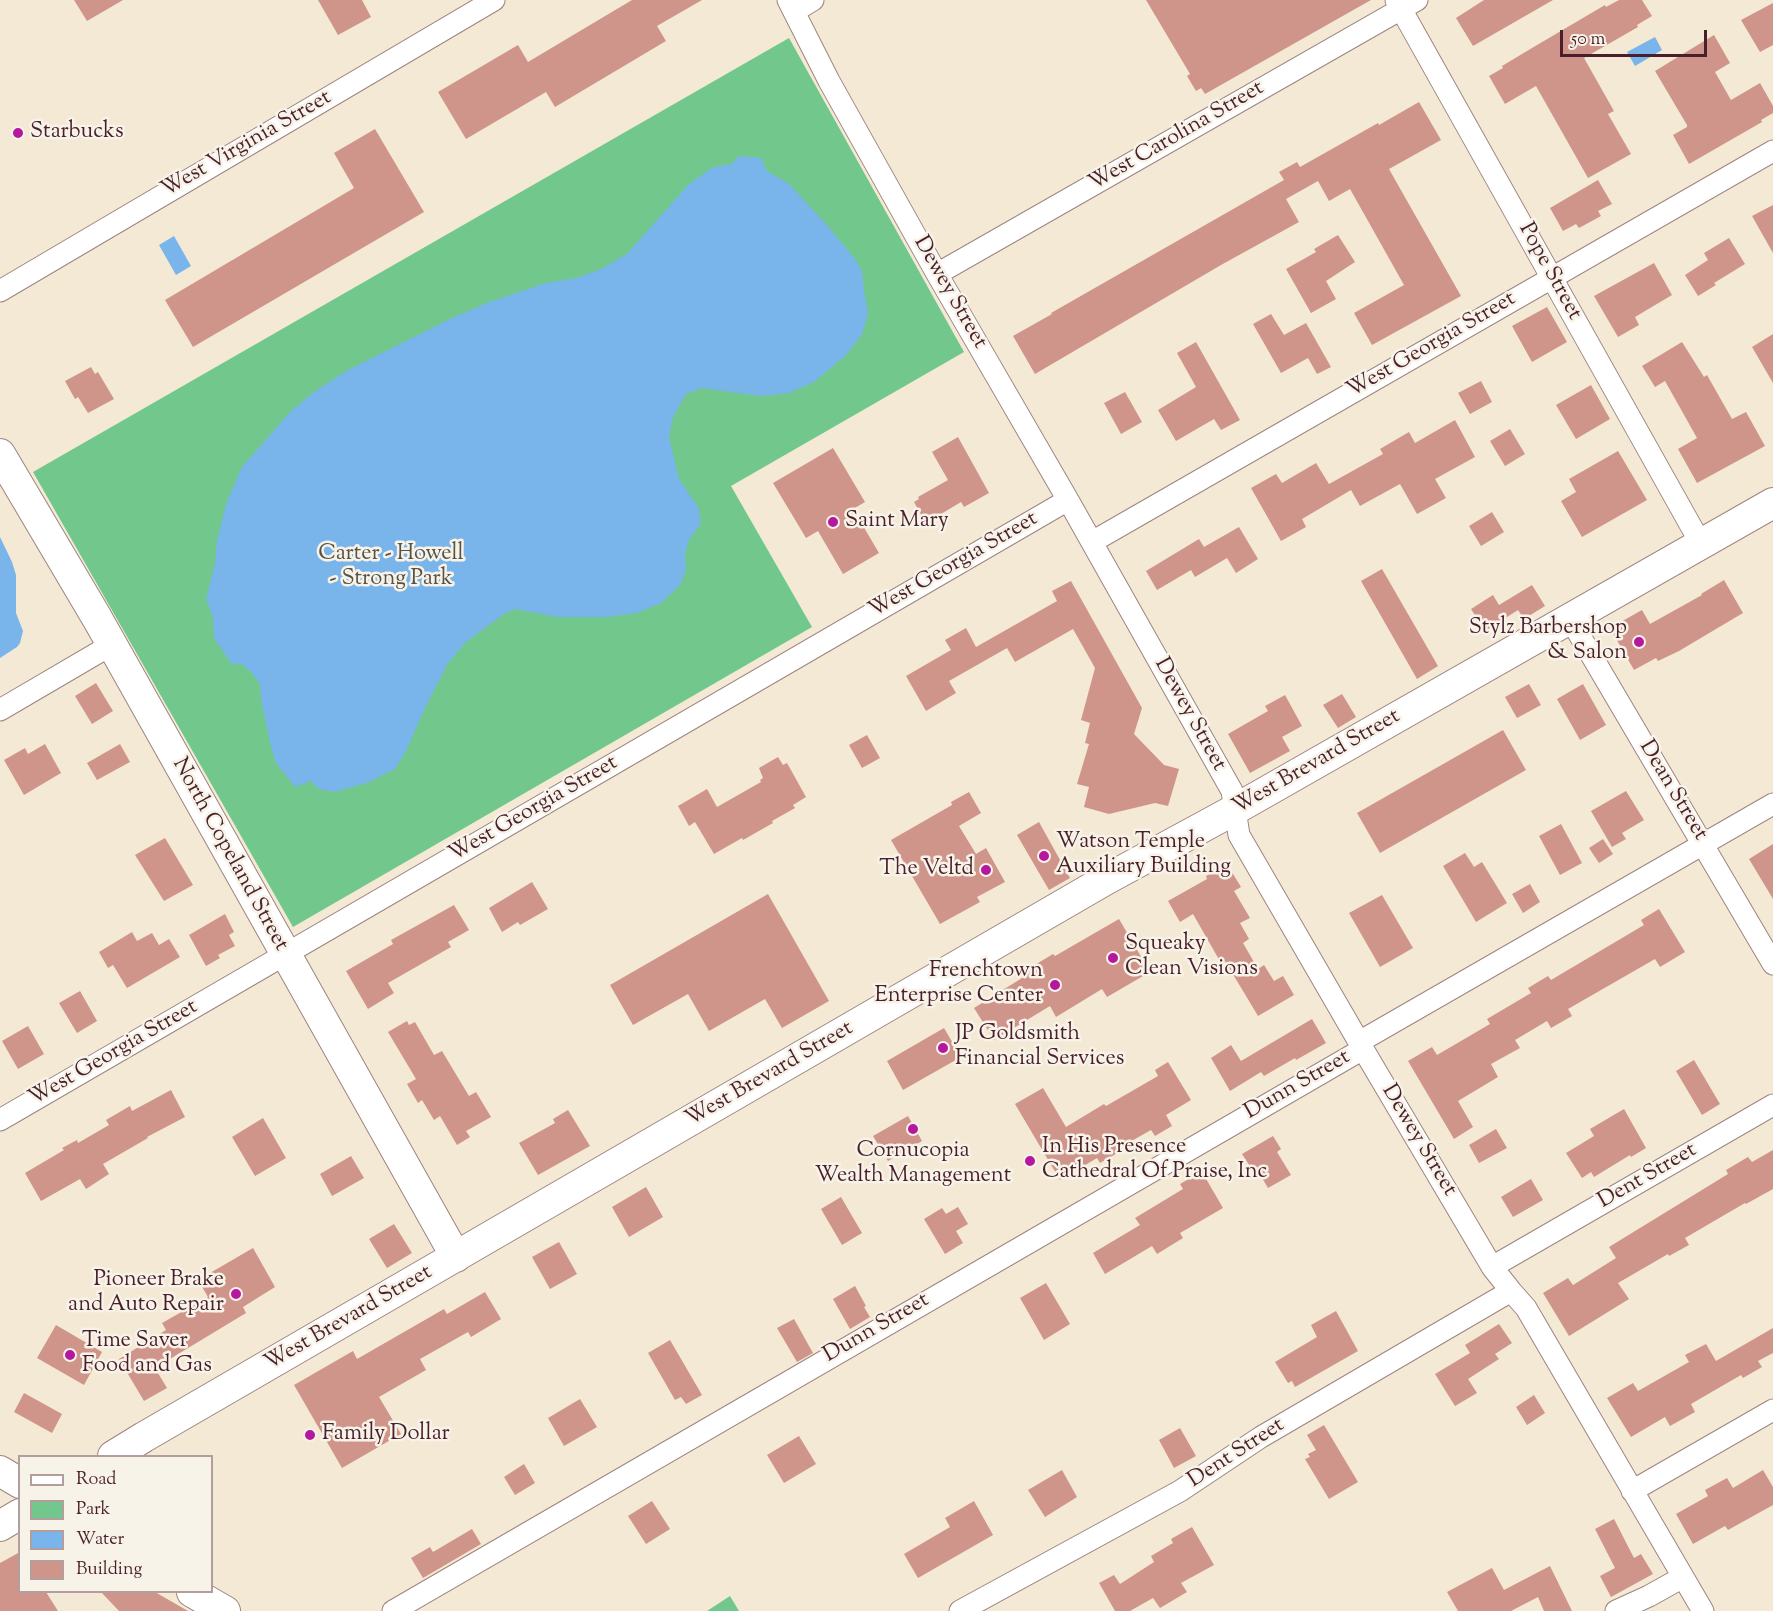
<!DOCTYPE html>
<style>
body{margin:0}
#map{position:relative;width:1773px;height:1611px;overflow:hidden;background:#f3e9d4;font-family:"Sorts Mill Goudy",serif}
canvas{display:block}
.legend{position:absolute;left:18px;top:1455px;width:195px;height:138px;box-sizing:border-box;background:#f7f3e8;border:2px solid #b29e9c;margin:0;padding:8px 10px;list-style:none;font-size:18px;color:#4a1f2b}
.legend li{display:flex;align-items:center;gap:12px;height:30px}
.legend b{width:30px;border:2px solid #b29e9c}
.scale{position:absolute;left:1560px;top:30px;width:147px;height:27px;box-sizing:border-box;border:3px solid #4a1f2b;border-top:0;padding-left:8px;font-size:18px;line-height:21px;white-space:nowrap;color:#4a1f2b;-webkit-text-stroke:4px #f7f3e8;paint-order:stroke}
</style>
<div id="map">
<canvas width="1773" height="1611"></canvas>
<ul class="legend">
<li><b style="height:8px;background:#fff"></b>Road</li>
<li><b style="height:16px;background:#72c88c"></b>Park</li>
<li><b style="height:16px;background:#79b4ea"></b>Water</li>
<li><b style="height:16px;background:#d0958a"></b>Building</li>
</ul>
<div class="scale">50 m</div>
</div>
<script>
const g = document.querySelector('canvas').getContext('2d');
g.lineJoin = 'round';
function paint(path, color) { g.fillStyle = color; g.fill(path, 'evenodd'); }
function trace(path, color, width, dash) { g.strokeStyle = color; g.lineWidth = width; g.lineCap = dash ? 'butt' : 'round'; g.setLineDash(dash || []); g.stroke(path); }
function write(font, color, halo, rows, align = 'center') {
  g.font = font + ' "Sorts Mill Goudy",serif'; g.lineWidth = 5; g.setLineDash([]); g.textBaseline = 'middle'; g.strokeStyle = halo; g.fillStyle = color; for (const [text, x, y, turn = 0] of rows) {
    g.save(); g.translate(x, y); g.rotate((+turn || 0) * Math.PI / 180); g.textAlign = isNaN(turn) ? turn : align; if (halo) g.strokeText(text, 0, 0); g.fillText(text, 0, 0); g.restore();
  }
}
paint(new Path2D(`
 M 789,38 L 964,352 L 731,486 L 812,627 L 293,927 L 33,472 Z
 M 730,1596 L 739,1611 L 707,1611 Z`), '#72c88c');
paint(new Path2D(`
 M 1655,37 L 1662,50 L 1635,66 L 1627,52 Z
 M 739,156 L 761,158 L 767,171 L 789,184 L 826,224 L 855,259 L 862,271 L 864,291 L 868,314 L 862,334 L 846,355 L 814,382 L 789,393 L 761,396 L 702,388 L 686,394 L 673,417 L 669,437 L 679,479 L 698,507 L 701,523 L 689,540 L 685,554 L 686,570 L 680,585 L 661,603 L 637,613 L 604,617 L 558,617 L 515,609 L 504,614 L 466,642 L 448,663 L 425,708 L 406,751 L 395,769 L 369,782 L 335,792 L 319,789 L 311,781 L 295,787 L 276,763 L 270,743 L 261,698 L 260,684 L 252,673 L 242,664 L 232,664 L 214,638 L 213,617 L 206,599 L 215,564 L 217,541 L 226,504 L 242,467 L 290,412 L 314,392 L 346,371 L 452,318 L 487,303 L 546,283 L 576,278 L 599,270 L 627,254 L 689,184 L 713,167 L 732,164 Z
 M 174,236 L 191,266 L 176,275 L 159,245 Z
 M 0,537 L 12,562 L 16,575 L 16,613 L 23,631 L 20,643 L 17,647 L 0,658 Z`), '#79b4ea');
paint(new Path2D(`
 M 74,0 L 123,0 L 87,21 Z
 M 318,0 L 362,0 L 371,17 L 338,35 Z
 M 632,0 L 702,0 L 657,26 L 666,41 L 555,107 L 546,92 L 466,139 L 438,92 L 518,45 L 528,62 Z
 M 1146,0 L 1371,0 L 1205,94 L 1201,88 L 1196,91 L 1187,76 L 1190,74 Z
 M 1484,0 L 1553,0 L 1473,46 L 1456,18 Z
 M 1619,0 L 1642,0 L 1652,16 L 1637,25 L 1638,27 L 1584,58 L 1614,111 L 1608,114 L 1631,154 L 1588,178 L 1536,86 L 1505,104 L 1489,76 L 1503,68 L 1502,66 L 1532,48 L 1605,5 L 1606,7 Z
 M 1773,3 L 1773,45 L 1760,52 L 1741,20 Z
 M 1714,35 L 1730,63 L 1715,72 L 1731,100 L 1760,83 L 1773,106 L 1773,113 L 1761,120 L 1762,122 L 1689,164 L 1673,135 L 1687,127 L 1687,125 L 1655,71 Z
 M 1419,102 L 1441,140 L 1389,169 L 1461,296 L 1372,345 L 1354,313 L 1404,285 L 1350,189 L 1329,201 L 1318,181 L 1286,199 L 1299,222 L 1221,265 L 1035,374 L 1013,336 L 1052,314 L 1051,313 L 1284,180 L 1279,172 L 1297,162 L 1300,167 L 1378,123 L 1379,125 Z
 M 375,129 L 424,212 L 193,347 L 165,300 L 354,188 L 334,153 Z
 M 1598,180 L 1612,204 L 1598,211 L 1601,216 L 1579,228 L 1576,224 L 1563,231 L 1550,208 Z
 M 1773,205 L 1773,253 L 1752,216 Z
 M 1338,235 L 1355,262 L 1326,281 L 1336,299 L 1311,313 L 1286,269 L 1316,252 L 1314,249 Z
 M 1729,238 L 1745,264 L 1714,283 L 1716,285 L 1698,296 L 1685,275 L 1708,260 L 1704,253 Z
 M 1654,263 L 1672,295 L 1635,317 L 1639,325 L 1618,337 L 1594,296 Z
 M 1547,307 L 1567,342 L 1532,362 L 1512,326 Z
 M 1271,314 L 1284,335 L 1306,323 L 1331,367 L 1317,374 L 1308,358 L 1281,373 L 1253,324 Z
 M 1773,334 L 1773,383 L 1752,347 Z
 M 1196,342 L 1240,420 L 1221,430 L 1214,419 L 1176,441 L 1158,410 L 1196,387 L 1177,353 Z
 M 1682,342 L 1704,377 L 1707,375 L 1732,419 L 1746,412 L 1765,446 L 1697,483 L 1678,449 L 1697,438 L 1665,381 L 1655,387 L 1642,366 Z
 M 91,367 L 95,374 L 98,372 L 114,399 L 88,413 L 78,397 L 75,399 L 65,381 Z
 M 1481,381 L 1492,402 L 1470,414 L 1458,393 Z
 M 1591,385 L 1610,419 L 1576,439 L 1556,405 Z
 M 1125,392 L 1142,422 L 1121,434 L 1104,403 Z
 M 1455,420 L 1475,457 L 1435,479 L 1446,498 L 1417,514 L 1400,484 L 1360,506 L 1351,490 L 1302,519 L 1306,527 L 1281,541 L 1251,488 L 1276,474 L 1282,483 L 1316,463 L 1329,484 L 1383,454 L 1380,449 L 1409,432 L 1415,443 Z
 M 1510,429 L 1525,454 L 1505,466 L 1490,441 Z
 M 958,437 L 989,493 L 964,507 L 961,502 L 931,520 L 929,517 L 924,520 L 914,502 L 919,499 L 918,497 L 948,480 L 932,452 Z
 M 833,448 L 865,502 L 853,509 L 879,553 L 843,574 L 818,531 L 806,538 L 773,483 Z
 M 1618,451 L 1647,500 L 1582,537 L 1561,501 L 1576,492 L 1569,479 Z
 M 1492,512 L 1504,532 L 1481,546 L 1469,526 Z
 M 1239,527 L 1258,559 L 1236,573 L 1227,558 L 1195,577 L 1191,570 L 1157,590 L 1146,571 L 1199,539 L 1204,547 Z
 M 1382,569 L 1438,666 L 1417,679 L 1361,581 Z
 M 1724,580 L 1743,613 L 1679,651 L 1658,661 L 1656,658 L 1634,670 L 1610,628 L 1642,610 L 1650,624 L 1702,595 L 1701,594 Z
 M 1071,581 L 1142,708 L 1134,734 L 1164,765 L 1179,769 L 1168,806 L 1155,803 L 1109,814 L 1084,807 L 1089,787 L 1077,784 L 1089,744 L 1085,743 L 1090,723 L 1081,720 L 1095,668 L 1073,629 L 1015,662 L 1007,648 L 949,681 L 956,693 L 926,711 L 906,676 L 951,650 L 945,640 L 966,628 L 976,647 L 1057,601 L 1052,591 Z
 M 1532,585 L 1545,606 L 1524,619 L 1518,610 L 1485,631 L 1471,609 L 1493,595 L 1499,605 Z
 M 96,683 L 113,711 L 92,724 L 75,696 Z
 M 1529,684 L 1541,705 L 1517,718 L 1505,697 Z
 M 1583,684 L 1606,725 L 1580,740 L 1557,699 Z
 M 1342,694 L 1356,717 L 1338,728 L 1323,705 Z
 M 1285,695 L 1302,726 L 1282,737 L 1290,751 L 1250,773 L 1228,734 L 1268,711 L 1265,706 Z
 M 1503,730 L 1526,770 L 1380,853 L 1357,813 Z
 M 867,735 L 880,758 L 862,768 L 849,745 Z
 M 45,744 L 61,773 L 24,795 L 4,760 L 25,748 L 28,754 Z
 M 120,744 L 130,762 L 97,780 L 87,763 Z
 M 778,757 L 783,765 L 787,763 L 806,797 L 793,805 L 795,808 L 772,821 L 773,823 L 743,840 L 742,838 L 714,854 L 695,822 L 689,826 L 678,806 L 707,789 L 717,807 L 761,782 L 760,780 L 763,778 L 759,768 Z
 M 1626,791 L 1644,820 L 1622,833 L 1626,839 L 1612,847 L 1591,811 Z
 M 969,792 L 981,813 L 959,826 L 976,854 L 986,848 L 1005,882 L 977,897 L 980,902 L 940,924 L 891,840 L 952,805 L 951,802 Z
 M 1039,822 L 1070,878 L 1049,890 L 1017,835 Z
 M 1561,824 L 1582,863 L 1560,875 L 1539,836 Z
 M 165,838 L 193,885 L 164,901 L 135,855 Z
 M 1603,839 L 1613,854 L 1599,863 L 1589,848 Z
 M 1773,844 L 1773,899 L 1749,859 Z
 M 1465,853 L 1474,867 L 1482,862 L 1507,903 L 1476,922 L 1443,866 Z
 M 1227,864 L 1241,887 L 1234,891 L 1250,918 L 1240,923 L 1249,939 L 1243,943 L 1258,969 L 1264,965 L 1274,981 L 1283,976 L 1294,995 L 1258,1016 L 1225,961 L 1221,963 L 1193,914 L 1180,922 L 1168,901 L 1207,879 L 1206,876 Z
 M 532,882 L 548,909 L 520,925 L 518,922 L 502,932 L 489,908 Z
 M 1530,884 L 1540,902 L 1523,913 L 1512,894 Z
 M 768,894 L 829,1001 L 782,1028 L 765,999 L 709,1031 L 688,994 L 633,1025 L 610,985 Z
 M 1382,895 L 1413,948 L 1380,967 L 1349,913 Z
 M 454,905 L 469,930 L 448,942 L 451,947 L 388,983 L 394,993 L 368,1009 L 346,971 L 393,944 L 391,940 Z
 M 1659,909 L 1685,952 L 1660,967 L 1655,959 L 1568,1009 L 1572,1016 L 1551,1028 L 1547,1021 L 1515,1040 L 1520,1048 L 1491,1064 L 1498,1077 L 1458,1101 L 1473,1127 L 1454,1139 L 1408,1061 L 1432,1047 L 1437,1055 L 1490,1024 L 1487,1019 L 1531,993 L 1528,988 L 1548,976 L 1551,980 L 1644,925 L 1641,920 Z
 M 225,914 L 234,932 L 229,935 L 235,946 L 218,955 L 220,958 L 206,966 L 189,935 Z
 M 1119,919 L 1150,972 L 1107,997 L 1102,989 L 1056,1017 L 1050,1006 L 994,1040 L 974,1008 L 1030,973 L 1028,969 L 1053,954 L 1055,956 Z
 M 132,932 L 137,941 L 152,933 L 159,945 L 169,939 L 180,957 L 127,988 L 113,965 L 108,968 L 99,952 Z
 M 80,991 L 97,1021 L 77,1033 L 59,1003 Z
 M 1312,1019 L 1326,1043 L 1296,1060 L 1295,1058 L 1264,1076 L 1261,1072 L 1230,1091 L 1211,1058 L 1231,1045 L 1241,1061 Z
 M 407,1021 L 409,1025 L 415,1022 L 434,1055 L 442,1051 L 469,1096 L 476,1092 L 491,1117 L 466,1131 L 470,1137 L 457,1145 L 440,1116 L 434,1120 L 422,1100 L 418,1103 L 407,1084 L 416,1079 L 388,1032 Z
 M 28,1026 L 44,1054 L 18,1069 L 2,1041 Z
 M 944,1028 L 961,1057 L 903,1090 L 887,1061 Z
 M 1694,1060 L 1720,1104 L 1702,1115 L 1676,1071 Z
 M 1168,1062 L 1191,1100 L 1166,1115 L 1172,1126 L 1155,1136 L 1151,1130 L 1119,1148 L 1121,1151 L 1100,1163 L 1097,1158 L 1060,1180 L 1015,1104 L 1043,1088 L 1066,1127 L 1104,1104 L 1106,1106 L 1158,1076 L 1155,1070 Z
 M 171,1090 L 185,1117 L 147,1137 L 148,1138 L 103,1164 L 109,1174 L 86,1189 L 80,1179 L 41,1201 L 25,1173 L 64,1150 L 62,1148 L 77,1140 L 78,1143 L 109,1125 L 106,1120 L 130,1106 L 132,1111 Z
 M 1624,1109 L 1646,1148 L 1631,1157 L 1630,1155 L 1594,1177 L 1591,1172 L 1582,1178 L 1566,1153 L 1594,1136 L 1590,1129 Z
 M 568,1110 L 590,1146 L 538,1175 L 519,1143 L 555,1123 L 553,1119 Z
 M 908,1116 L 922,1141 L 888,1161 L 873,1136 Z
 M 263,1118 L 286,1158 L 255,1176 L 232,1137 Z
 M 1496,1129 L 1507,1148 L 1479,1163 L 1469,1145 Z
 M 1273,1136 L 1281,1149 L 1277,1152 L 1291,1175 L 1268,1188 L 1255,1166 L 1251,1168 L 1242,1154 Z
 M 1773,1150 L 1773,1189 L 1746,1204 L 1745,1203 L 1685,1238 L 1689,1245 L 1669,1256 L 1668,1254 L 1618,1283 L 1629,1299 L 1569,1336 L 1543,1293 L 1568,1278 L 1573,1285 L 1616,1258 L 1609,1247 L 1728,1174 L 1726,1170 L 1748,1157 L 1752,1162 Z
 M 351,1156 L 364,1178 L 332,1196 L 320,1174 Z
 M 1199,1173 L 1202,1179 L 1205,1177 L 1223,1208 L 1180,1233 L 1183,1238 L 1157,1254 L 1152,1246 L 1105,1274 L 1093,1253 L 1140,1225 L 1135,1218 L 1183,1189 L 1180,1184 Z
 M 1531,1179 L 1543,1200 L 1513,1217 L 1501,1197 Z
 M 646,1187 L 663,1217 L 629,1237 L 612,1207 Z
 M 841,1197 L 862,1233 L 842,1245 L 821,1209 Z
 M 958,1207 L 968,1224 L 956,1231 L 963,1243 L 945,1254 L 924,1219 L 942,1208 L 946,1214 Z
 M 394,1224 L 412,1253 L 387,1268 L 369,1239 Z
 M 559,1242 L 577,1274 L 550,1289 L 532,1257 Z
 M 253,1248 L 275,1287 L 243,1307 L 246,1313 L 155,1368 L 167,1388 L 144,1401 L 119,1359 L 166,1330 L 162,1323 L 208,1297 L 198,1280 Z
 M 1046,1283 L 1070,1324 L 1044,1340 L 1020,1298 Z
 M 855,1286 L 866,1306 L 864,1307 L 870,1317 L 850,1329 L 833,1299 Z
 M 485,1292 L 501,1319 L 471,1337 L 468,1332 L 420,1359 L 426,1370 L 379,1397 L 401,1434 L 342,1468 L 294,1385 L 353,1351 L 357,1359 L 444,1309 L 447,1314 Z
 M 1336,1311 L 1358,1351 L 1295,1387 L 1292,1381 L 1288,1383 L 1275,1362 L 1317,1337 L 1311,1325 Z
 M 794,1319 L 813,1353 L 797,1362 L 777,1328 Z
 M 1499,1324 L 1512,1343 L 1495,1354 L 1499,1359 L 1468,1379 L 1477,1393 L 1455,1406 L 1435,1374 L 1470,1353 L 1465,1345 Z
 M 56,1325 L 102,1352 L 84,1385 L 37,1358 Z
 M 1773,1328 L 1773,1353 L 1758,1361 L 1762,1367 L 1743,1378 L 1741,1375 L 1691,1404 L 1695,1412 L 1670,1426 L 1665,1417 L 1631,1437 L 1607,1398 L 1633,1383 L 1638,1391 L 1689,1362 L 1685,1355 L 1706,1344 L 1716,1361 Z
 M 670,1340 L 702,1395 L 686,1404 L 681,1397 L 675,1400 L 648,1353 Z
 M 24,1393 L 62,1414 L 52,1433 L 14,1412 Z
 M 1534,1395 L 1545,1413 L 1527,1425 L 1516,1407 Z
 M 580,1399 L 597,1427 L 564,1446 L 548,1418 Z
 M 1324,1425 L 1358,1482 L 1329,1499 L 1305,1459 L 1310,1457 L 1308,1454 L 1316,1450 L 1307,1435 Z
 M 1180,1428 L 1196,1456 L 1174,1468 L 1159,1440 Z
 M 799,1436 L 816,1464 L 784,1483 L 767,1455 Z
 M 524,1464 L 535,1483 L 515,1495 L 504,1477 Z
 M 1062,1470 L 1077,1497 L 1045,1517 L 1028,1490 Z
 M 1763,1470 L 1773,1487 L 1773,1505 L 1728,1530 L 1725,1526 L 1693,1544 L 1676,1514 L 1708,1496 L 1705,1490 L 1727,1478 L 1733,1488 Z
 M 652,1501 L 670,1529 L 646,1544 L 628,1516 Z
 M 974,1501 L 993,1535 L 918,1578 L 904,1554 L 950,1527 L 945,1518 Z
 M 1614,1519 L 1634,1558 L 1641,1554 L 1653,1574 L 1611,1597 L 1600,1576 L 1615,1568 L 1595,1529 Z
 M 1192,1527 L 1214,1565 L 1181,1583 L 1187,1592 L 1160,1608 L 1153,1598 L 1130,1611 L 1115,1611 L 1099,1583 L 1114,1575 L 1120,1584 L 1154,1562 L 1151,1556 L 1173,1543 L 1171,1539 Z
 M 472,1529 L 481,1544 L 423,1578 L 411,1558 L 430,1547 L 433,1552 Z
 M 20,1552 L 20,1592 L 46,1592 L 58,1611 L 0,1611 L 0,1563 Z
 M 1550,1566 L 1572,1611 L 1544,1611 L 1538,1597 L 1511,1611 L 1458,1611 L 1447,1592 L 1492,1568 L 1504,1590 Z
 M 101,1592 L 155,1592 L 188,1611 L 119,1611 Z`), '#d0958a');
const street = new Path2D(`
 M 788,0 L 829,81 L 937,274 L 1068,500 L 1232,791 L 1239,835 L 1363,1049 L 1492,1267 L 1511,1291 L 1526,1308 L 1703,1611
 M 1396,0 L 1701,544
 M 795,11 L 813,0
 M 937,274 L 1417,0
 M 0,291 L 494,0
 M 1092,542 L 1773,151
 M 1570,619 L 1773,964
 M 0,710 L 111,645
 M 1359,1042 L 1773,804
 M 0,1120 L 1068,500
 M 1492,1267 L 1773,1105
 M 1632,1491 L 1773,1410
 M 393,1611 L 1363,1049
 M 960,1611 L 1180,1491 L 1261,1437 L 1511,1291
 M 1616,1611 L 1649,1596 L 1683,1577`);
const secondary = new Path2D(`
 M 0,454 L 97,618 L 456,1257
 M 113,1456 L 144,1437 L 1107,879 L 1234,810 L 1773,503
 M 0,1471 L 20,1483
 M 0,1526 L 20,1514
 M 192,1592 L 225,1611`);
trace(street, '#9e8480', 23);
trace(secondary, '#9e8480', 32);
trace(street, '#fff', 21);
trace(secondary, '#fff', 30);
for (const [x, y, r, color] of [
 [18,133,6,"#b5179e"],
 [833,522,6,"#b5179e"],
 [1639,642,6,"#b5179e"],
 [1044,856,6,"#b5179e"],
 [986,870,6,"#b5179e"],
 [1113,958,6,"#b5179e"],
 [1055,985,6,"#b5179e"],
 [943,1048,6,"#b5179e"],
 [913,1129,6,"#b5179e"],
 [1030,1161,6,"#b5179e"],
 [236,1294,6,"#b5179e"],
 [70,1355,6,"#b5179e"],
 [310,1435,6,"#b5179e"]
]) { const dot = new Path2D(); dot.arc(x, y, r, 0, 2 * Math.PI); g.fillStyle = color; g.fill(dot); trace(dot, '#f7f3e8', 2); }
write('22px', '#4a1f2b', '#f7f3e8', [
 ["Starbucks",30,133],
 ["Saint Mary",845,522],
 ["Stylz Barbershop",1627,629,"right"],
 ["& Salon",1627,654,"right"],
 ["Watson Temple",1056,843],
 ["Auxiliary Building",1056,868],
 ["The Veltd",974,870,"right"],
 ["Squeaky",1125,945],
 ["Clean Visions",1125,970],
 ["Frenchtown",1043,972,"right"],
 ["Enterprise Center",1043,997,"right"],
 ["JP Goldsmith",955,1035],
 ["Financial Services",955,1060],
 ["In His Presence",1042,1148],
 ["Cathedral Of Praise, Inc",1042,1173],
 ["Cornucopia",913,1152,"center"],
 ["Wealth Management",913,1177,"center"],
 ["Pioneer Brake",224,1281,"right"],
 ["and Auto Repair",224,1306,"right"],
 ["Time Saver",82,1342],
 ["Food and Gas",82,1367],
 ["Family Dollar",322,1435]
], 'left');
write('22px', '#4a1f2b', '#f7f3e8', [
 ["West Carolina Street",1177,137,-30],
 ["West Virginia Street",247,145,-30],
 ["Pope Street",1549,272,61],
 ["Dewey Street",949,293,60],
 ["West Georgia Street",1432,346,-30],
 ["West Georgia Street",954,566,-30],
 ["Dewey Street",1189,715,61],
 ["West Brevard Street",1317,763,-30],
 ["Dean Street",1672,791,59],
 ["West Georgia Street",534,810,-30],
 ["North Copeland Street",229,855,61],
 ["West Georgia Street",114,1054,-30],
 ["West Brevard Street",770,1075,-30],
 ["Dunn Street",1298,1086,-30],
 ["Dewey Street",1418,1141,59],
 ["Dent Street",1648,1177,-30],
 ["West Brevard Street",349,1319,-30],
 ["Dunn Street",877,1329,-30],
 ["Dent Street",1237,1454,-33]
]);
write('22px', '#565248', '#f7f3e8', [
 ["Carter - Howell",391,555],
 ["- Strong Park",391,580]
]);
</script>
